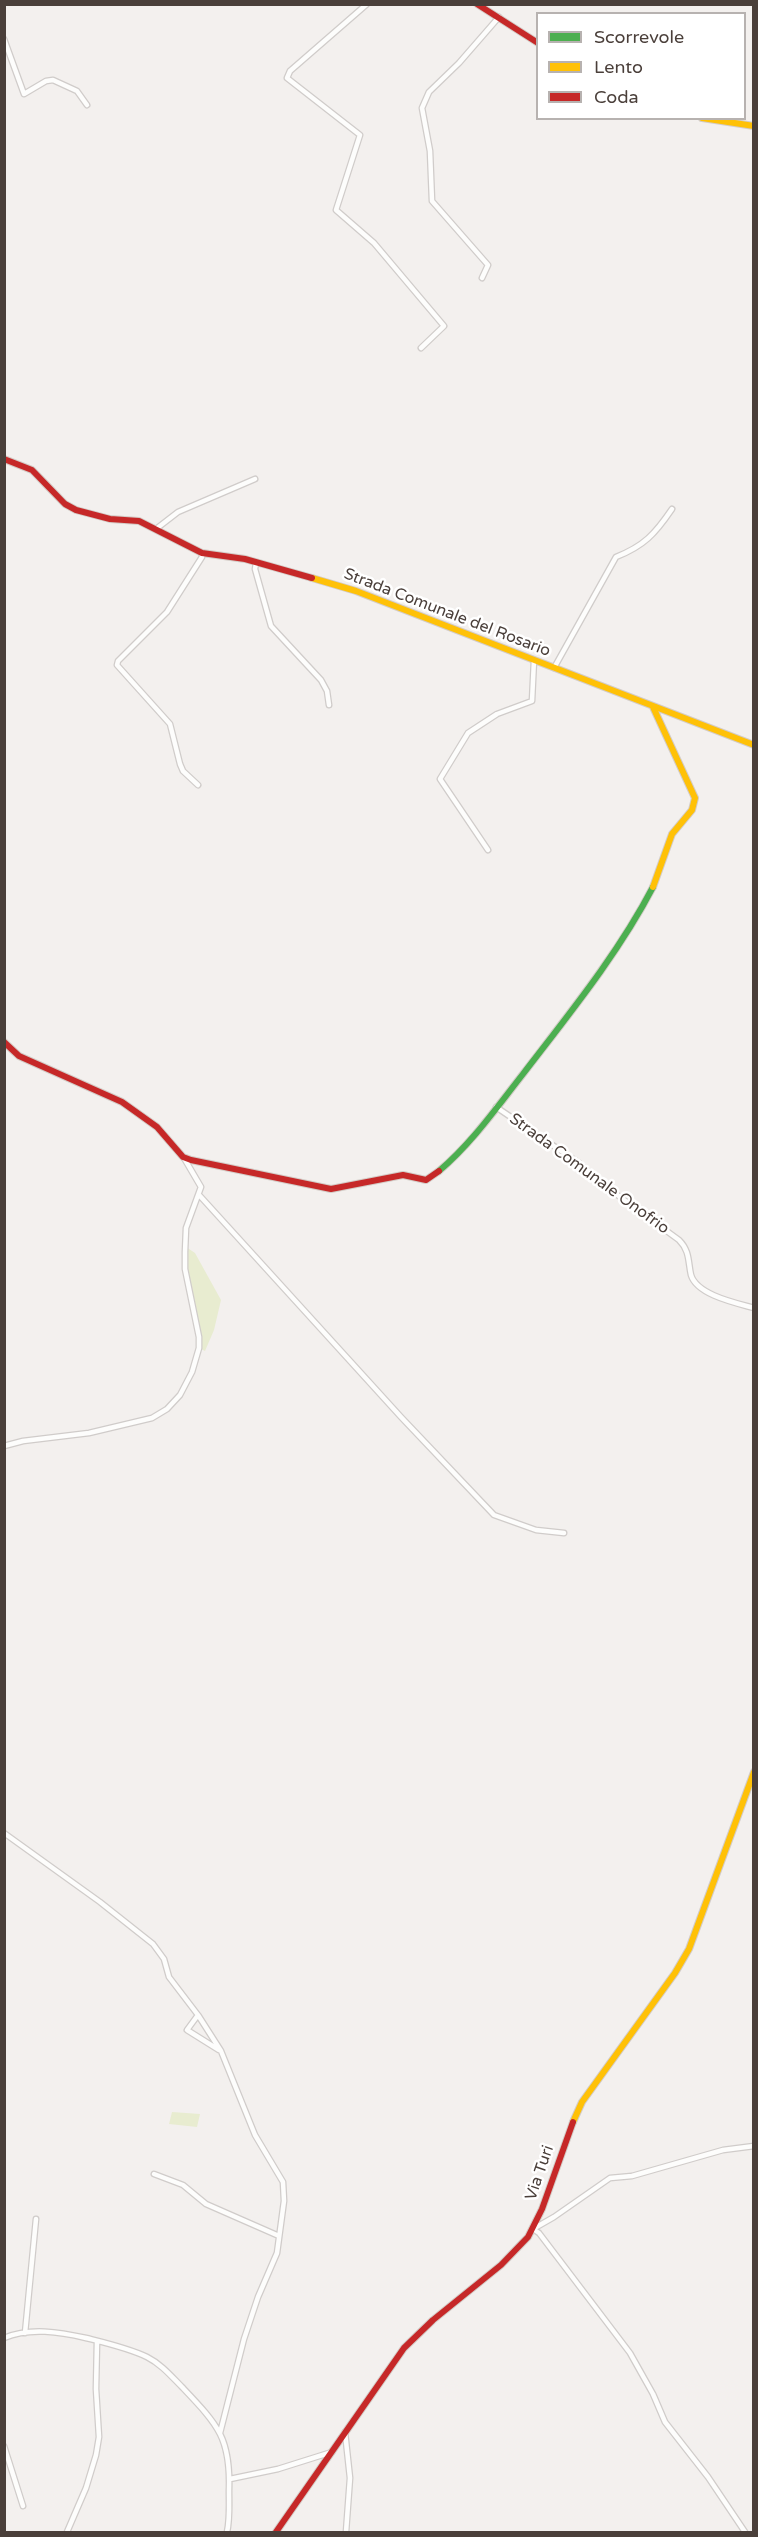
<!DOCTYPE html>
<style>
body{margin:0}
#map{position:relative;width:758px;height:2537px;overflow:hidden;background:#f3f0ee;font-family:"Varela Round",sans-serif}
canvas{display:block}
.frame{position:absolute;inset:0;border:6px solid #4a3f3a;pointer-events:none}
.legend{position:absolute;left:536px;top:12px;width:210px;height:108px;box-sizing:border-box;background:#fff;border:2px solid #b7b2b0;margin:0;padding:8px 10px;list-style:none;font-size:18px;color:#4a3f3a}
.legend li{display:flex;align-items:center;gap:12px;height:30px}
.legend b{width:30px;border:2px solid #b7b2b0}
</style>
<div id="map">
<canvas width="758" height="2537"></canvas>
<div class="frame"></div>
<ul class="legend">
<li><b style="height:8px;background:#4caf50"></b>Scorrevole</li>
<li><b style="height:8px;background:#ffc107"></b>Lento</li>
<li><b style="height:8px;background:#c62828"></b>Coda</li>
</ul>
</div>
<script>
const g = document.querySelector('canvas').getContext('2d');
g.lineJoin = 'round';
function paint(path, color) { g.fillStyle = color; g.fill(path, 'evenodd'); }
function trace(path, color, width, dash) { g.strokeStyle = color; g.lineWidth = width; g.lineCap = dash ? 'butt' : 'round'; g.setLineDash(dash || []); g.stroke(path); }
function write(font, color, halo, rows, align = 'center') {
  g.font = font + ' "Varela Round",sans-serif'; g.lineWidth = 5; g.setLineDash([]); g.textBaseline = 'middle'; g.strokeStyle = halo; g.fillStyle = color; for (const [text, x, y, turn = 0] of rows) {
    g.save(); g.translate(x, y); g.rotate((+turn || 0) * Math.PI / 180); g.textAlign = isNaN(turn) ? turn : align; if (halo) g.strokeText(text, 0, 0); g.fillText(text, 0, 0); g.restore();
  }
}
paint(new Path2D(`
 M 186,1247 L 195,1253 L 221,1300 L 214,1330 L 205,1351 L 199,1348 L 185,1264 Z
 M 172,2112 L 200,2114 L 197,2127 L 169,2124 Z`), '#e8ecd0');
const street = new Path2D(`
 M 367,4 L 290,71 L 287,78 L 360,135 L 336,210 L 374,243 L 444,326 L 421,348
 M 4,39 L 24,94 L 46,81 L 53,80 L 77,91 L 87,105
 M 482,278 L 488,265 L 432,201 L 430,151 L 422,108 L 429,92 L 459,63 L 499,17
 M 156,529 L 178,512 L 255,479
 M 256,563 L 255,569 L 271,626 L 321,680 L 327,691 L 329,705
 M 554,668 L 616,557 C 644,546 655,534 672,509
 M 198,785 L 183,771 L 180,764 L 170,724 L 117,665 L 118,661 L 167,612 L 202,557 L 202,553
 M 488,850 L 440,779 L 468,733 L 497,714 L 532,701 L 534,660
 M 496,1107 L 579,1163 L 605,1186 L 679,1240 C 690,1251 688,1262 691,1275 C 697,1295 736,1303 754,1308
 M 200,1196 L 401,1417 L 494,1515 L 536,1530 L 564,1533
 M 4,1446 L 23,1441 L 89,1433 L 152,1418 L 167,1409 L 180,1395 L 192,1372 L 199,1348 L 199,1337 L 185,1269 L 185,1252 L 186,1228 L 201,1187 L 184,1158
 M 4,1833 L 100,1902 L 153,1944 L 164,1959 L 169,1977 L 198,2015 L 221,2051 L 255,2135 L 283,2182 L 284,2201 L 277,2253 L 258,2297 L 244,2339 L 220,2433
 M 198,2015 L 187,2030 L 219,2050
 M 154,2174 L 183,2185 L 206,2204 L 279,2236
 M 533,2229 L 539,2233 L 630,2353 L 653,2394 L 665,2422 L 708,2477 L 745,2532
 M 533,2229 L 554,2217 L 610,2178 L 632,2176 L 723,2150 L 754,2146
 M 25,2333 L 36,2219
 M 4,2338 C 30,2327 60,2332 86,2338 C 106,2343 128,2348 147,2357 C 161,2364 171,2376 182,2387 C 218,2425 231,2438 229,2491 C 229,2505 230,2519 227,2532
 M 345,2432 L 350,2478 L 346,2532
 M 4,2446 L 23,2506
 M 230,2479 L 278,2469 L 332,2452
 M 67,2532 L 86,2488 L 96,2455 L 99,2437 L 96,2389 L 97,2341`);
const fast = new Path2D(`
 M 439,1171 C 472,1143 497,1107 523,1074 C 569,1014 618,954 653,887`);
const slow = new Path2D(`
 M 702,118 L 754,126
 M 312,578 L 356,591 L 754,745
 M 653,707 L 695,798 L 692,810 L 672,834 L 653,887
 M 573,2122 L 582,2102 L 675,1973 L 689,1949 L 754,1772`);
const jam = new Path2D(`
 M 477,4 L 538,43
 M 4,459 L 32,470 L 65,504 L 76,510 L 110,519 L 139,521 L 202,553 L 245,559 L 312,578
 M 4,1042 L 19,1056 L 122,1102 L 157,1127 L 183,1157 L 191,1160 L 331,1189 L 403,1175 L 426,1180 L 439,1171
 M 276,2532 L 404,2348 L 433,2320 L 501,2265 L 528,2237 L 542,2209 L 573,2122`);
trace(street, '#d0ccca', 7);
trace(fast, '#d3ccc7', 8);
trace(slow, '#d3ccc7', 8);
trace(jam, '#d3ccc7', 8);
trace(street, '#fdfdfc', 4.5);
trace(fast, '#4caf50', 6);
trace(slow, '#ffc107', 6);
trace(jam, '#c62828', 6);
write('16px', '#4a3f3a', '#fff', [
 ["Strada Comunale del Rosario",447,613,21],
 ["Strada Comunale Onofrio",589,1174,36],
 ["Via Turi",540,2173,-71]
]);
</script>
